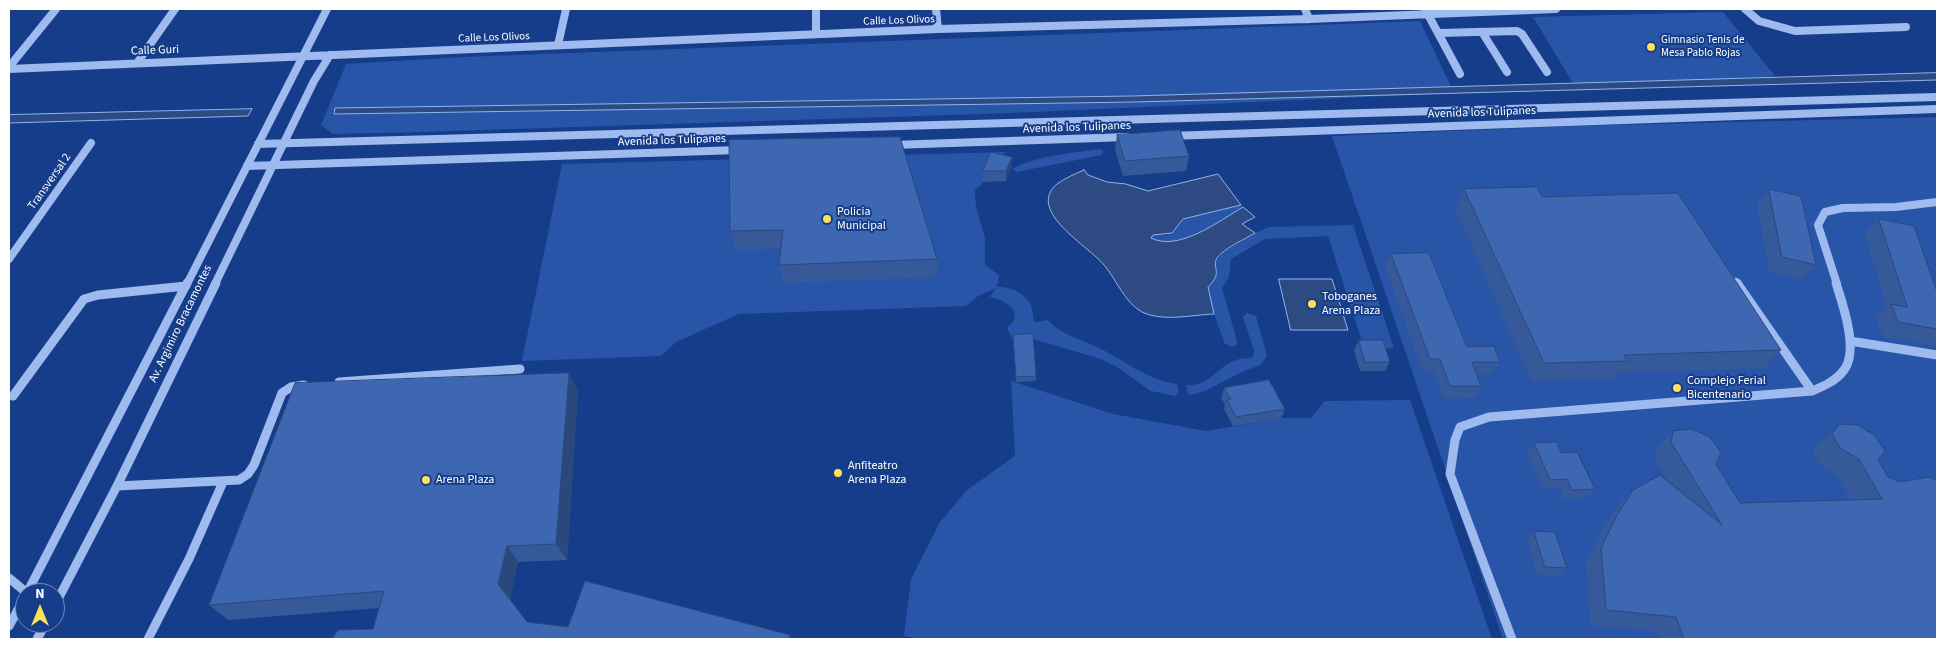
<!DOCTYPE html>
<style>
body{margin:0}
#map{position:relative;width:1946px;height:648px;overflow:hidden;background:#163d89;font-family:"Source Sans 3",sans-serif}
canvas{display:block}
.frame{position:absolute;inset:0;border:10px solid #fff;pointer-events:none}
.north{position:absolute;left:15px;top:583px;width:50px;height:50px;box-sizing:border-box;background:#163d89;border:1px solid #738bb8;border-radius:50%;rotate:0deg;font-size:14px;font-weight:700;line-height:20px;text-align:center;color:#fff}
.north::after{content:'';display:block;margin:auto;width:18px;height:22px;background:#ffe05b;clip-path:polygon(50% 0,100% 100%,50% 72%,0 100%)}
</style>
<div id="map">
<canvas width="1946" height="648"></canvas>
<div class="frame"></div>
<div class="north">N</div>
</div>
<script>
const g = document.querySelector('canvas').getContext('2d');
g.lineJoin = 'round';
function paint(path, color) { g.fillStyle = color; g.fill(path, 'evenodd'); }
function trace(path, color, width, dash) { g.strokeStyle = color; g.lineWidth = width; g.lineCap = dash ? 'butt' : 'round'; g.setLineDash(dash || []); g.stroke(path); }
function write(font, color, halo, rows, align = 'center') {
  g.font = font + ' "Source Sans 3",sans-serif'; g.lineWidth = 4; g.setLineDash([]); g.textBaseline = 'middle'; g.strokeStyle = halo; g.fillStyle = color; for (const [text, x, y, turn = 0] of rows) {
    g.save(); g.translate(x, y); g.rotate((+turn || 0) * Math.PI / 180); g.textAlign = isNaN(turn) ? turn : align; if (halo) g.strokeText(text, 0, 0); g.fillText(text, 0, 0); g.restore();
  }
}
paint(new Path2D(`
 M 1723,12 L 1775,76 L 1577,90 L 1533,17 Z
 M 1420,21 L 1454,93 L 1012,113 L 420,132 L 333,134 L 321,125 L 346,64 L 463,57 Z
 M 1937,117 L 1937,639 L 1503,639 L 1332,136 L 1573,126 Z
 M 1098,149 L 1103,151 L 1102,155 L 1017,172 L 1012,169 C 1038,155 1070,154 1098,149 Z
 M 1006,152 L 991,163 L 982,184 L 975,190 L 976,207 L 985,238 L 985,265 L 999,275 L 997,287 C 1008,286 1023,292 1029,302 C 1033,308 1033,316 1034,322 L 1048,320 C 1060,335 1082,339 1099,348 C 1124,360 1149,381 1177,384 L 1179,391 L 1176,396 L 1151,391 L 1117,367 L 1101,359 L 1033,339 L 1013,340 L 1007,328 C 1026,312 1007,301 990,297 L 996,288 L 978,296 L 966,306 L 739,314 L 676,342 L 661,356 L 522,361 L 562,164 Z
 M 1241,205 L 1243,207 C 1217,222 1182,251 1151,238 L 1153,235 L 1168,235 L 1176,229 L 1183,219 Z
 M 1353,225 L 1394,348 L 1369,350 L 1364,348 L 1328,236 L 1265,239 L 1231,259 L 1229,277 L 1222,288 L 1237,341 L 1237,345 L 1232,347 L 1225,344 L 1214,314 L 1208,287 C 1216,279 1219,275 1215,264 L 1222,253 L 1255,233 L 1269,227 Z
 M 1247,313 L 1256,316 L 1267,356 L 1260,365 L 1242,372 L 1205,391 L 1190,395 L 1188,394 L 1186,385 C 1209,387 1218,366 1236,360 C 1241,358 1248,359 1253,357 L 1254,351 L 1243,317 Z
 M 1011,381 L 1113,414 L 1206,431 L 1284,418 L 1311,418 L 1325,401 L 1410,400 L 1492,639 L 919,639 L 904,636 L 911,579 L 940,522 L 966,491 L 1015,456 Z`), '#2855a8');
const water = new Path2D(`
 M 1937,73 L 1937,80 L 1134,102 L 334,114 L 335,108 L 1132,96 Z
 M 252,109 L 248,116 L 9,123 L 9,115 Z
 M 1084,170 L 1088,175 L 1107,182 L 1126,184 L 1148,191 L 1218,174 L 1241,205 L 1183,219 L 1172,233 L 1153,235 L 1151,238 C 1179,252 1219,221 1243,207 L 1255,217 L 1242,224 L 1255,233 C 1245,239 1223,249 1217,258 C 1211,269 1224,271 1208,287 L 1214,314 C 1191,315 1163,322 1142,312 C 1124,302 1117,280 1104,265 C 1090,247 1025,211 1057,184 C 1065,178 1075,174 1084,170 Z
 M 1279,279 L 1332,279 L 1348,330 L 1291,330 Z`);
paint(water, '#2d4a83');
trace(water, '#90b3f1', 1);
trace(new Path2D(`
 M 816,9 L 816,34
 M 936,9 L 938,29
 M 1305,9 L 1309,19
 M 1425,9 L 1438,33
 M 1745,9 L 1759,21 L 1795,31 L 1906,27
 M 1482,32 L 1507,72
 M 558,45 L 566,9
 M 137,63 L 175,9
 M 9,67 L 56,9
 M 9,69 L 938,29 L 1309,19 L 1556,9
 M 1460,74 L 1438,33 L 1517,31 L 1522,34 L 1547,72
 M 1170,136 L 1937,109
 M 258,144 L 1937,97
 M 892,145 L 1127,137
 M 247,166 L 739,150
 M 9,259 L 91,143
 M 1736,282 L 1738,284
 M 187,284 L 327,9
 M 215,284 L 314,81 L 330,55
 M 1837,284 L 1818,225 L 1825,212 L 1843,208 L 1896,207 L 1937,202`), '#9ebaef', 8);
trace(new Path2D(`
 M 1737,283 L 1812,391
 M 1850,341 L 1937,355
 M 339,382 L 520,369
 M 13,396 L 84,299 L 98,295 L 186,286
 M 117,486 L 239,480 L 248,474 L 254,465 L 282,393 L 291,387 L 304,385
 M 9,578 L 27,593
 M 27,593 L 187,283
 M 55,605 L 117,486 L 216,283
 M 9,626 L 25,597
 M 37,639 L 46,623
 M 148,639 L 189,559 L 223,482
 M 1512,639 L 1450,474 L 1455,440 L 1460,427 L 1489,417 L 1812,391 C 1824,386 1836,381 1844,370 C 1859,350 1843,305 1836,283`), '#9ebaef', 9);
paint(new Path2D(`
 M 1117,135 L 1189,156 L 1186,171 L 1123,176 L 1115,150 Z
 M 900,137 L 937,259 L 937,277 L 783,283 L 779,265 L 781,249 L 735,250 L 730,231 Z
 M 1012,167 L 1006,181 L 983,182 L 983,171 Z
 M 1464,189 L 1542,197 L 1781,350 L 1764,368 L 1617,373 L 1613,379 L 1531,381 L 1455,208 Z
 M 1769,189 L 1816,265 L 1803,279 L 1769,272 L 1757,204 Z
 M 1879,219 L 1937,292 L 1937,346 L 1883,337 L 1876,318 L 1887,308 L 1865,234 Z
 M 1391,254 L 1467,347 L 1500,362 L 1491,374 L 1477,375 L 1481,386 L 1473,398 L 1443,399 L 1433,371 L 1423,372 L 1385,267 Z
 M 1013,335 L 1036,376 L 1036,381 L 1016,382 Z
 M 1359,340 L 1390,362 L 1385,371 L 1360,371 L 1354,350 Z
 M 569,373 L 578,391 L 567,560 L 518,562 L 510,599 L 527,622 L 568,627 L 790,635 L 791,639 L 332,639 L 373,629 L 379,608 L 228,620 L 209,605 Z
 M 1224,388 L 1285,409 L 1281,419 L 1233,426 L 1224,409 L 1225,405 L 1221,398 Z
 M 1840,424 L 1878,460 L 1937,639 L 1660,639 L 1658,632 L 1590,625 L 1586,564 L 1602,531 L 1617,506 L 1633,490 L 1667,480 L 1654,460 L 1657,448 L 1673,431 L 1716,464 L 1740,503 L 1851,500 L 1838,476 L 1820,465 L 1812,451 L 1820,442 Z
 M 1534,443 L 1561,453 L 1595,489 L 1587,498 L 1564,499 L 1560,488 L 1543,489 L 1527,453 Z
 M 1534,531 L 1567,568 L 1559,576 L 1537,575 L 1527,539 Z`), '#355999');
paint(new Path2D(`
 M 1012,157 L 1012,167 L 1006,181 L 1006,171 Z
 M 569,373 L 578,391 L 567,560 L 556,544 Z
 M 507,546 L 518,562 L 510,599 L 498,584 Z`), '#2b487d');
const building = new Path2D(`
 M 1180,130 L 1189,156 L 1125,161 L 1117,135 Z
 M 900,137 L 937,259 L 779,265 L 783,230 L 730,231 L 729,140 Z
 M 991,152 L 1012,157 L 1006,171 L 983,171 Z
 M 1537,187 L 1542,197 L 1678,193 L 1781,350 L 1624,355 L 1627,361 L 1544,363 L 1464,189 Z
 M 1769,189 L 1801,196 L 1816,265 L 1782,257 Z
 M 1879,219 L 1914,226 L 1937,292 L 1937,329 L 1898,322 L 1891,304 L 1907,307 Z
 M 1429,253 L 1467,347 L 1494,346 L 1500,362 L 1472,362 L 1481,386 L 1450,386 L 1440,359 L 1430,359 L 1391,254 Z
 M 1033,334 L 1036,376 L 1016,377 L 1013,335 Z
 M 1359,340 L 1383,340 L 1390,362 L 1365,362 Z
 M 569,373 L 556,544 L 507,546 L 498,584 L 527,622 L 568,627 L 585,581 L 790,635 L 789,639 L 332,639 L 338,630 L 373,629 L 384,591 L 209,605 L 295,383 Z
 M 1269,380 L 1285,409 L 1236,417 L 1227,400 L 1231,399 L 1224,388 Z
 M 1840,424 L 1858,425 L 1875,436 L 1885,451 L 1878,460 L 1888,477 L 1900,482 L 1929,477 L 1937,481 L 1937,639 L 1684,639 L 1676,617 L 1606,610 L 1601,548 L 1617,515 L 1633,490 L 1660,475 L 1722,525 L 1671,442 L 1673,431 L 1691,429 L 1710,437 L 1721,453 L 1716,464 L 1740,503 L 1882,499 L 1859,459 L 1840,448 L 1832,434 Z
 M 1557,442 L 1561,453 L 1577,452 L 1595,489 L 1572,490 L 1567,479 L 1550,480 L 1534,443 Z
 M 1534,531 L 1555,532 L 1567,568 L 1545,567 Z`);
paint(building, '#3e67b2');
trace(building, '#2b487d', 1);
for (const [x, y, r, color] of [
 [1651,47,5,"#ffe05b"],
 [827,219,5,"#ffe05b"],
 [1312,304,5,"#ffe05b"],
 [1677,388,5,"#ffe05b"],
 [838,473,5,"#ffe05b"],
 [426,480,5,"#ffe05b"]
]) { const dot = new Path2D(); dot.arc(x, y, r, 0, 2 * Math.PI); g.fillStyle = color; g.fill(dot); trace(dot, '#163d89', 2); }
write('11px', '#fff', '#163d89', [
 ["Calle Los Olivos",899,21,-2],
 ["Calle Los Olivos",494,38,-2]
]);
write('11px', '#fff', '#163d89', [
 ["Gimnasio Tenis de",1661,41],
 ["Mesa Pablo Rojas",1661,54]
], 'left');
write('12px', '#fff', '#163d89', [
 ["Calle Guri",155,51,-2],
 ["Avenida los Tulipanes",1482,113,-2],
 ["Avenida los Tulipanes",1077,128,-2],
 ["Avenida los Tulipanes",672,141,-2],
 ["Transversal 2",50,182,-55],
 ["Av. Argimiro Bracamontes",181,324,-64]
]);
write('12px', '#fff', '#163d89', [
 ["Policia",837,212],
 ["Municipal",837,226],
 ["Toboganes",1322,297],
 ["Arena Plaza",1322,311],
 ["Complejo Ferial",1687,381],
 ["Bicentenario",1687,395],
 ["Anfiteatro",848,466],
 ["Arena Plaza",848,480],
 ["Arena Plaza",436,480]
], 'left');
</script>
